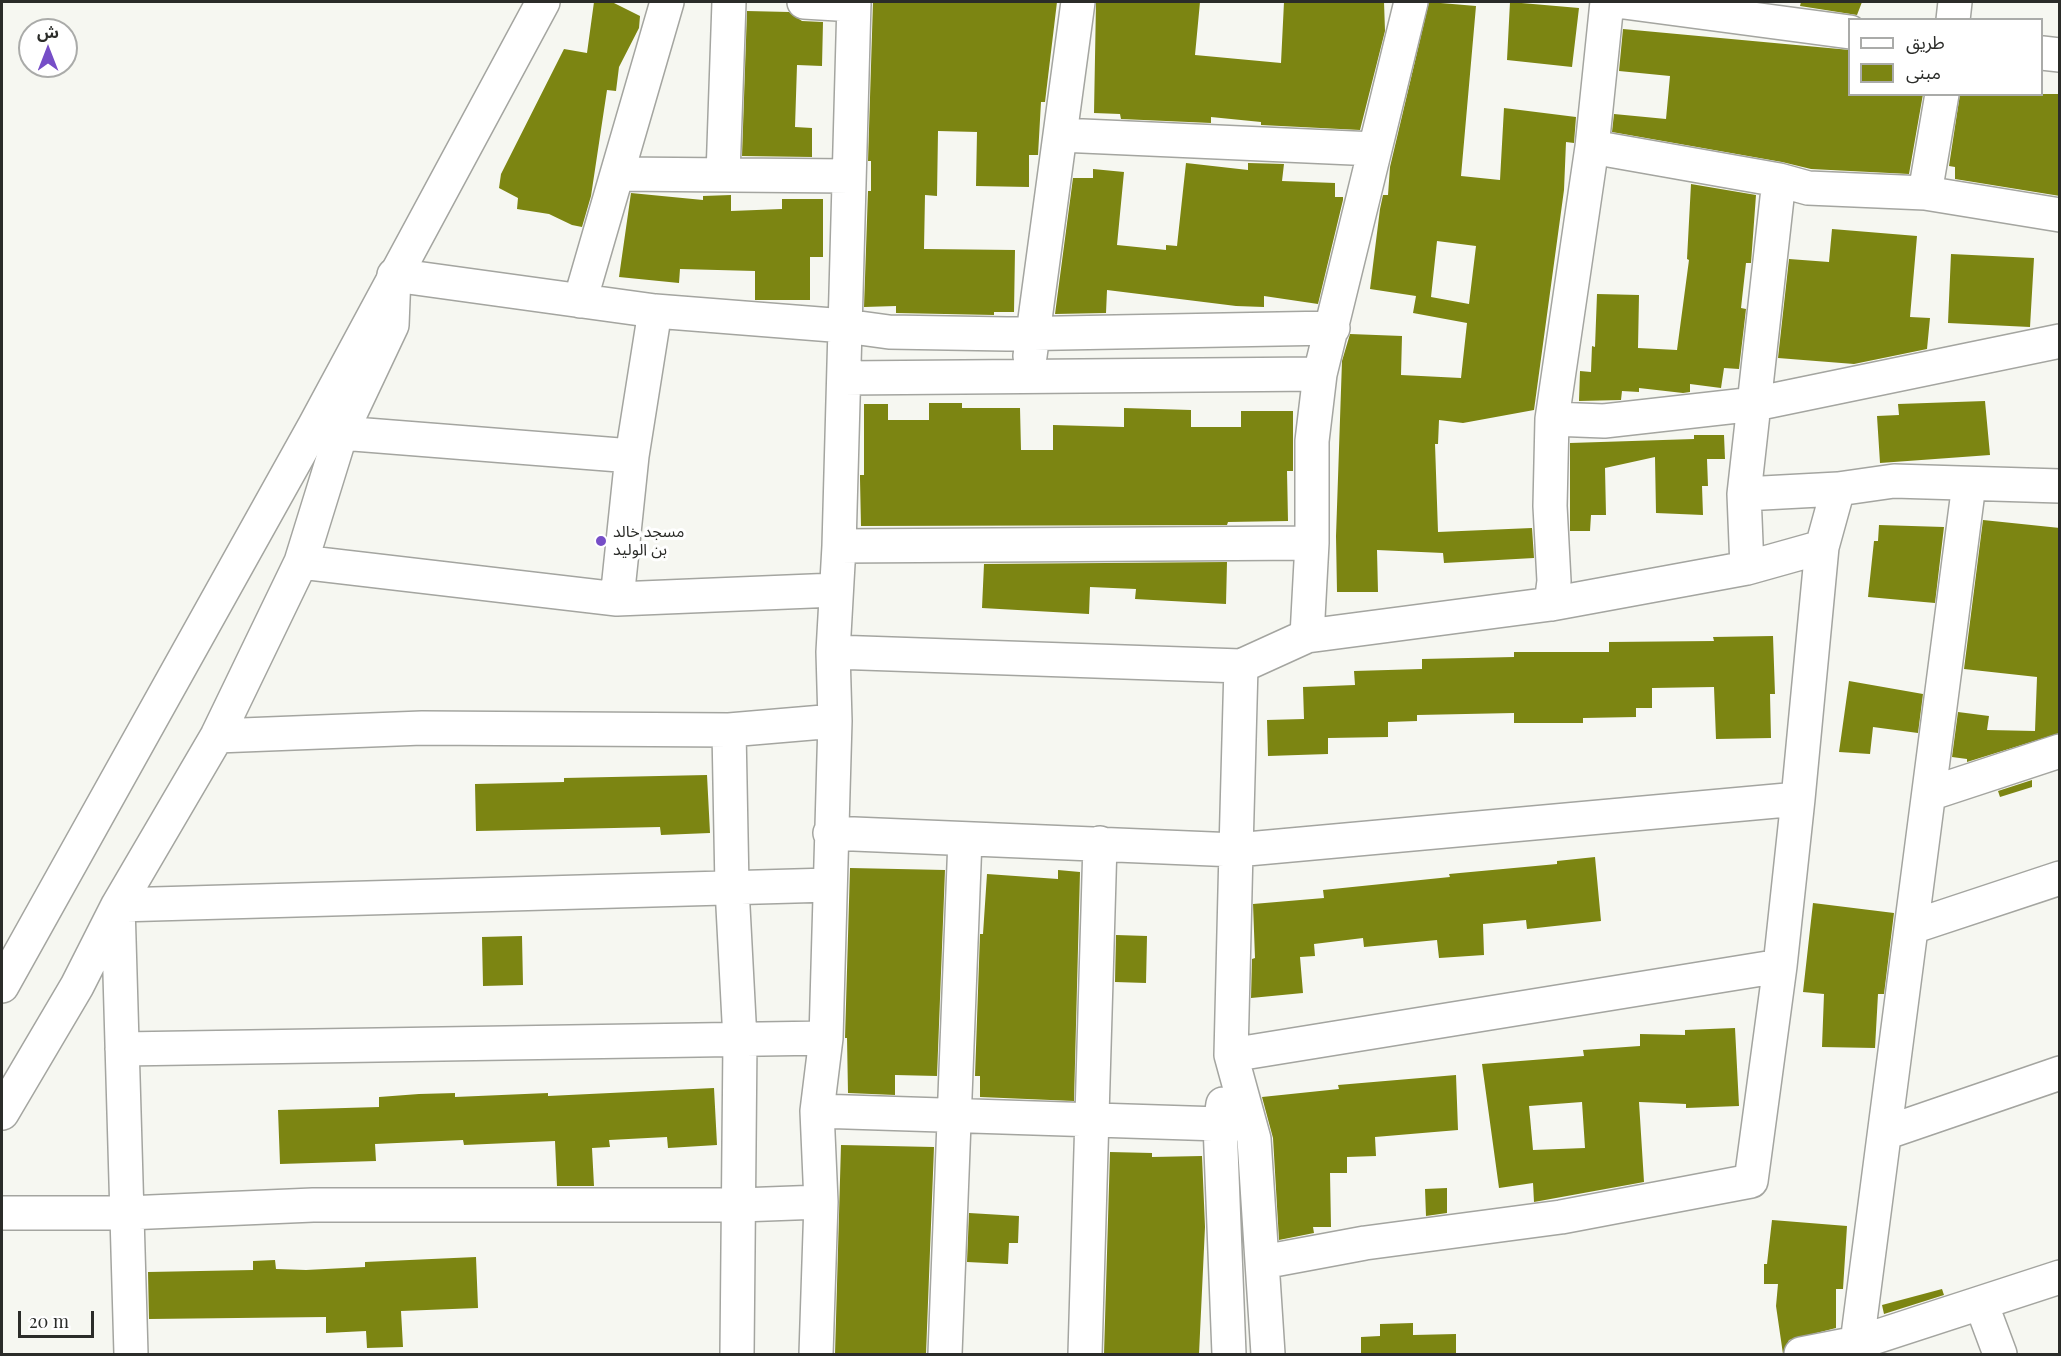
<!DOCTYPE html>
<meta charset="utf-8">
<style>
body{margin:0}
#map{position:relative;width:2061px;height:1356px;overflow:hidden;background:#f6f7f1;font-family:"Playfair Display","Noto Sans Arabic",serif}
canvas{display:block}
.frame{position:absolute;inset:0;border:3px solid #2b2c29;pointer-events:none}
.legend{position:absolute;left:1848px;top:18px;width:195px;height:78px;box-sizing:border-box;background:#fff;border:2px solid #aaaba9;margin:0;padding:8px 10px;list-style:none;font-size:18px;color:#2b2c29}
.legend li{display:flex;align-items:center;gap:12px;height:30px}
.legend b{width:30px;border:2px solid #aaaba9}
.north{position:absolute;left:18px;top:18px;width:60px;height:60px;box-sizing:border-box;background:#fff;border:2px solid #aaaba9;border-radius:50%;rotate:0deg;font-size:16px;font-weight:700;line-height:24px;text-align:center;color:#2b2c29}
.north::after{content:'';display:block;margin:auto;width:21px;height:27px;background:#764ec7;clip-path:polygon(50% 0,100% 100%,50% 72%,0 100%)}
.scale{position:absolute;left:18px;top:1311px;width:76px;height:27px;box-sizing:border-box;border:3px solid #2b2c29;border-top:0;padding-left:8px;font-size:18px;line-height:21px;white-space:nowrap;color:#2b2c29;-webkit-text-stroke:4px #fff;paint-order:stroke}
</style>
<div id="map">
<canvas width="2061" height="1356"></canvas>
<div class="frame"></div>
<ul class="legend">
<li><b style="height:8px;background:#fff"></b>طريق</li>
<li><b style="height:16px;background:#7c8512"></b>مبنى</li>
</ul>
<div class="north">ش</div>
<div class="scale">20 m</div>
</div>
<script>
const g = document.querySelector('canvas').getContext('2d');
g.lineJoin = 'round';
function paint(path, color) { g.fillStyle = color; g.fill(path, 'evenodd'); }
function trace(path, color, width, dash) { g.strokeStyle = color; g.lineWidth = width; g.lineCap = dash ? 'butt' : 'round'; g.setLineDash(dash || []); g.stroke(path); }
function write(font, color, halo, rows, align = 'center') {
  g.font = font + ' "Playfair Display","Noto Sans Arabic",serif'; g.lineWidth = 6; g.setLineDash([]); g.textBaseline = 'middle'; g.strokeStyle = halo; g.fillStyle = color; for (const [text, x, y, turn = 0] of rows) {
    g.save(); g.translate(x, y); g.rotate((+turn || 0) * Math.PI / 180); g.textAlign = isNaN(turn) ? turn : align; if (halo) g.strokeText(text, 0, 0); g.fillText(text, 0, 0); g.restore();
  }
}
paint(new Path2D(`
 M 594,2 L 612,2 L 640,16 L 639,28 L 619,67 L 616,91 L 607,90 L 591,196 L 582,227 L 572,225 L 549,214 L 517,209 L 518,198 L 499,188 L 501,174 L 564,49 L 587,53 Z
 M 873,2 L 1057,2 L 1045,102 L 1041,102 L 1038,155 L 1029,155 L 1029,187 L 976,186 L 977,132 L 938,131 L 937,196 L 925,195 L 924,249 L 1015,250 L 1014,312 L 994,312 L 994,315 L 896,313 L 896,306 L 864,307 L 868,191 L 871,191 L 871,161 L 868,161 Z
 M 1096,2 L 1200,2 L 1195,55 L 1281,63 L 1284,2 L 1384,2 L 1385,31 L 1360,130 L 1261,125 L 1261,122 L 1211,117 L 1211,123 L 1121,119 L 1120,114 L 1094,113 Z
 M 1429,2 L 1476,6 L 1461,176 L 1500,180 L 1504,108 L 1576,117 L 1574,143 L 1566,142 L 1564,190 L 1534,410 L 1463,423 L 1439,420 L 1438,444 L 1435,444 L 1438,532 L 1532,528 L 1534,558 L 1444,563 L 1443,553 L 1377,550 L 1378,592 L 1337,592 L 1336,536 L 1342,361 L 1350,334 L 1402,336 L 1401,375 L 1461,378 L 1467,323 L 1413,313 L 1416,296 L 1370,289 L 1380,209 L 1383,195 L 1388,195 L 1390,167 ZM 1437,241 L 1476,246 L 1469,304 L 1431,297 Z
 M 1510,2 L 1579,8 L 1572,67 L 1507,60 Z
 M 1801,2 L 1862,2 L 1857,15 L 1800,6 Z
 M 747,11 L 789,12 L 802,21 L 823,22 L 822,66 L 797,65 L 795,127 L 812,128 L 812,157 L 742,156 Z
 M 1623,29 L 1850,50 L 1850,94 L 1923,94 L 1909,174 L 1811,169 L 1782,162 L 1612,132 L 1614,114 L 1666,119 L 1670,76 L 1619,71 Z
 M 1960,94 L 2060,94 L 2060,196 L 1955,179 L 1955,167 L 1949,166 Z
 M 1186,163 L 1248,170 L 1248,163 L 1284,164 L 1282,181 L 1335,183 L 1335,197 L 1343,197 L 1343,200 L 1318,304 L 1264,296 L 1264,307 L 1236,306 L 1107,290 L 1106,313 L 1055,314 L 1073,178 L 1093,178 L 1093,169 L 1124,172 L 1117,245 L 1166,250 L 1166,245 L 1177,246 Z
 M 1691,184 L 1756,195 L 1751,263 L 1746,263 L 1741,308 L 1746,309 L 1739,369 L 1724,368 L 1721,388 L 1690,384 L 1690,392 L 1683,393 L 1639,388 L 1639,392 L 1622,391 L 1621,400 L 1579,401 L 1580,371 L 1591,372 L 1592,346 L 1595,347 L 1597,294 L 1639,295 L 1638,348 L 1677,350 L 1689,260 L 1687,259 Z
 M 631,193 L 703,200 L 703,196 L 731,195 L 731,211 L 782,209 L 782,199 L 823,199 L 823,257 L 810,257 L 810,300 L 755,300 L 755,271 L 680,269 L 679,283 L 619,277 Z
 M 1832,229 L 1917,236 L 1910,317 L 1930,318 L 1927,349 L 1854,364 L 1778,358 L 1789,259 L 1829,262 Z
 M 1951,254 L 2034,258 L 2030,327 L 1948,323 Z
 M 1985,401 L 1990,455 L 1880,463 L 1877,416 L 1899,415 L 1898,404 Z
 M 929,403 L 962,403 L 962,408 L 1020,408 L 1021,450 L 1053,450 L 1053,425 L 1124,427 L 1124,408 L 1191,410 L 1191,427 L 1241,427 L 1241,411 L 1293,411 L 1293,471 L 1287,471 L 1288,521 L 1228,522 L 1227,525 L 861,526 L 860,479 L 860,475 L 864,475 L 864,404 L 888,404 L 888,420 L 929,420 Z
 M 1694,435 L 1724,435 L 1725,459 L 1707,459 L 1708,486 L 1702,486 L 1703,515 L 1656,513 L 1655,457 L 1605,468 L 1606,515 L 1591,515 L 1590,531 L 1570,531 L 1570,443 L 1694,439 Z
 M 1983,520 L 2060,528 L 2060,733 L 1967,762 L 1967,759 L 1952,757 L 1958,712 L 1989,716 L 1987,730 L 2035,731 L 2037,677 L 1964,669 Z
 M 1879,525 L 1944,527 L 1935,603 L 1868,597 L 1874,541 L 1878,541 Z
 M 1227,562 L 1226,604 L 1135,599 L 1136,589 L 1090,587 L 1089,614 L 982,608 L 984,564 Z
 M 1773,636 L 1775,694 L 1770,694 L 1771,738 L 1716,739 L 1714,687 L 1652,688 L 1652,708 L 1636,708 L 1636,717 L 1583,718 L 1583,723 L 1514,723 L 1514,713 L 1417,715 L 1417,721 L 1388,722 L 1388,737 L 1328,738 L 1328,754 L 1268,756 L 1267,720 L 1304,719 L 1303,687 L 1355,685 L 1354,671 L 1422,669 L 1422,659 L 1514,657 L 1514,652 L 1609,652 L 1609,642 L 1714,641 L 1713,637 Z
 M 1849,681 L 1923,694 L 1918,733 L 1873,727 L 1870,754 L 1839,752 Z
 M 707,775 L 710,833 L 661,835 L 660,827 L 476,831 L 475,784 L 564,782 L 564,778 Z
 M 2032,780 L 2032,787 L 2000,797 L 1998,791 Z
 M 1595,857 L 1601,921 L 1527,929 L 1526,920 L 1483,924 L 1484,955 L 1439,958 L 1437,940 L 1364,947 L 1363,938 L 1314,944 L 1315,956 L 1300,957 L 1303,993 L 1251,998 L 1252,959 L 1255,958 L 1253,904 L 1324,898 L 1323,890 L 1450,877 L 1449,874 L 1557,864 L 1557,861 Z
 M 850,868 L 945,870 L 937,1076 L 895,1075 L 895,1095 L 848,1093 L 847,1038 L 845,1038 Z
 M 1058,870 L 1080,872 L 1074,1101 L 980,1097 L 980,1076 L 975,1076 L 980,934 L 983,934 L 987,874 L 1058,879 Z
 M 1813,903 L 1894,913 L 1884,994 L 1878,994 L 1875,1048 L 1822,1047 L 1824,994 L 1803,992 Z
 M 1116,935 L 1147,936 L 1146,983 L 1115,982 Z
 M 522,936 L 523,985 L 483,986 L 482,937 Z
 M 1735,1028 L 1739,1106 L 1686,1108 L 1686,1104 L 1639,1102 L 1644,1182 L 1534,1202 L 1533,1183 L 1499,1188 L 1482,1064 L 1584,1056 L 1583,1050 L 1640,1046 L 1640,1034 L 1685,1035 L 1685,1030 ZM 1582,1102 L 1585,1148 L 1533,1150 L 1529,1106 Z
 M 1456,1075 L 1458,1130 L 1375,1137 L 1376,1156 L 1347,1157 L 1347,1173 L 1330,1173 L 1331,1227 L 1313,1227 L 1314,1233 L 1279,1240 L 1273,1138 L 1262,1097 L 1339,1089 L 1338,1085 Z
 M 714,1088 L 717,1145 L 668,1148 L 667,1137 L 609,1140 L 610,1147 L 592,1148 L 594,1186 L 557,1186 L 555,1141 L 464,1145 L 463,1140 L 375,1144 L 376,1161 L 280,1164 L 278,1110 L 379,1107 L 379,1097 L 419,1094 L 455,1093 L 455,1097 L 548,1093 L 548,1096 Z
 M 841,1145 L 934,1147 L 926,1354 L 835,1354 Z
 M 1110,1152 L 1152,1153 L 1152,1157 L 1202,1156 L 1205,1227 L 1199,1354 L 1104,1354 Z
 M 1447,1188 L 1447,1213 L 1426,1216 L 1425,1189 Z
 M 969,1213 L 1019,1216 L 1018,1243 L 1009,1243 L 1008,1264 L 967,1262 Z
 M 1772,1220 L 1847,1226 L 1843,1289 L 1836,1289 L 1836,1328 L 1789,1340 L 1783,1354 L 1776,1306 L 1778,1284 L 1764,1284 L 1764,1264 L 1767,1264 Z
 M 476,1257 L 478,1308 L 401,1311 L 403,1347 L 367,1348 L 366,1331 L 326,1333 L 326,1317 L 149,1319 L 148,1272 L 253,1270 L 253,1261 L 275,1260 L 276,1269 L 306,1270 L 365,1267 L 365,1262 Z
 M 1942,1289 L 1944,1295 L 1884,1314 L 1882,1305 Z
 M 1413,1323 L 1413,1335 L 1456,1334 L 1456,1354 L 1361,1354 L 1361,1337 L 1380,1336 L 1380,1324 Z`), '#7c8512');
const minor = new Path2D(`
 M 804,2 L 854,5
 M 1624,2 L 1850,32
 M 1953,20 L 1955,2
 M 2042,53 L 2060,55
 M 1060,135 L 1375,149
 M 1592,147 L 1779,180 L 1808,188 L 1925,193 L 2060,215
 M 617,174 L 849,176
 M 723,175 L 729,2
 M 1925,193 L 1942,94
 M 580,301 L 667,2
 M 1030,356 L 1078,2
 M 844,378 L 1320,374
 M 1552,419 L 1604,421 L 1755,404 L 2060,341
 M 341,433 L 632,456
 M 1744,494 L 1838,489
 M 839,546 L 1312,543
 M 301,562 L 617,599 L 836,590
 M 1747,568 L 1822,547
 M 617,599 L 632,456 L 655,311
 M 1551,604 L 1554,581 L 1550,506 L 1552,419 L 1592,147 L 1607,2
 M 1307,636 L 1312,543 L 1312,441 L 1320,374 L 1411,2
 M 833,652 L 1241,666 L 1307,636 L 1551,604 L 1747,568 L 1744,494 L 1779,180
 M 217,736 L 422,728 L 729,730
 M 1929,794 L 2060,751
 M 1798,799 L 1822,547 L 1838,489 L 1894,481 L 2060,486
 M 830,833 L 1236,850 L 1231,1055 L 1780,966 L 1798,799 L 1236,850 L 1241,666
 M 1912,927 L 2060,878
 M 122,1049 L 826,1038
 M 1231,1055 L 1254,1139 L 1268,1354
 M 1223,1104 L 1220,1124 L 1229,1354
 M 817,1111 L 1220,1124
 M 2,1113 L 77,986 L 118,905 L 217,736 L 301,562 L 341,433 L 392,325 L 394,275 L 655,311 L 845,326 L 889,332 L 1007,334 L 1333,328
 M 1885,1133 L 2060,1073
 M 2,1213 L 127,1213 L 313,1205 L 740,1205 L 821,1202
 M 1263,1262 L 1365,1243 L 1561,1217 L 1751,1181 L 1780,966
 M 1981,1303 L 2000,1354
 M 1857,1343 L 1969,484
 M 131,1354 L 118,905 L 830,885
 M 737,1354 L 740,1040 L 732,888 L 729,730 L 835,721
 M 816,1354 L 821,1202 L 817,1111 L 826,1038 L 835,721 L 833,652 L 839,546 L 854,2
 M 945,1354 L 965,839
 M 1085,1354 L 1100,843
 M 1801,1354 L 1857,1343 L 2060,1277`);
const major = new Path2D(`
 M 2,986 L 315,425 L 543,2`);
trace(minor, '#a4a5a0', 36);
trace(major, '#a4a5a0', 36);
trace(minor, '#fff', 33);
trace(major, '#fff', 33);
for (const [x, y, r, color] of [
 [601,541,6,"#764ec7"]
]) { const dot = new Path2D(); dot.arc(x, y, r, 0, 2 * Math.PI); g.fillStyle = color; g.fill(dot); trace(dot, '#fff', 2); }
write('16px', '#2b2c29', '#fff', [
 ["مسجد خالد",613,532],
 ["بن الوليد",613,550]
], 'left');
</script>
